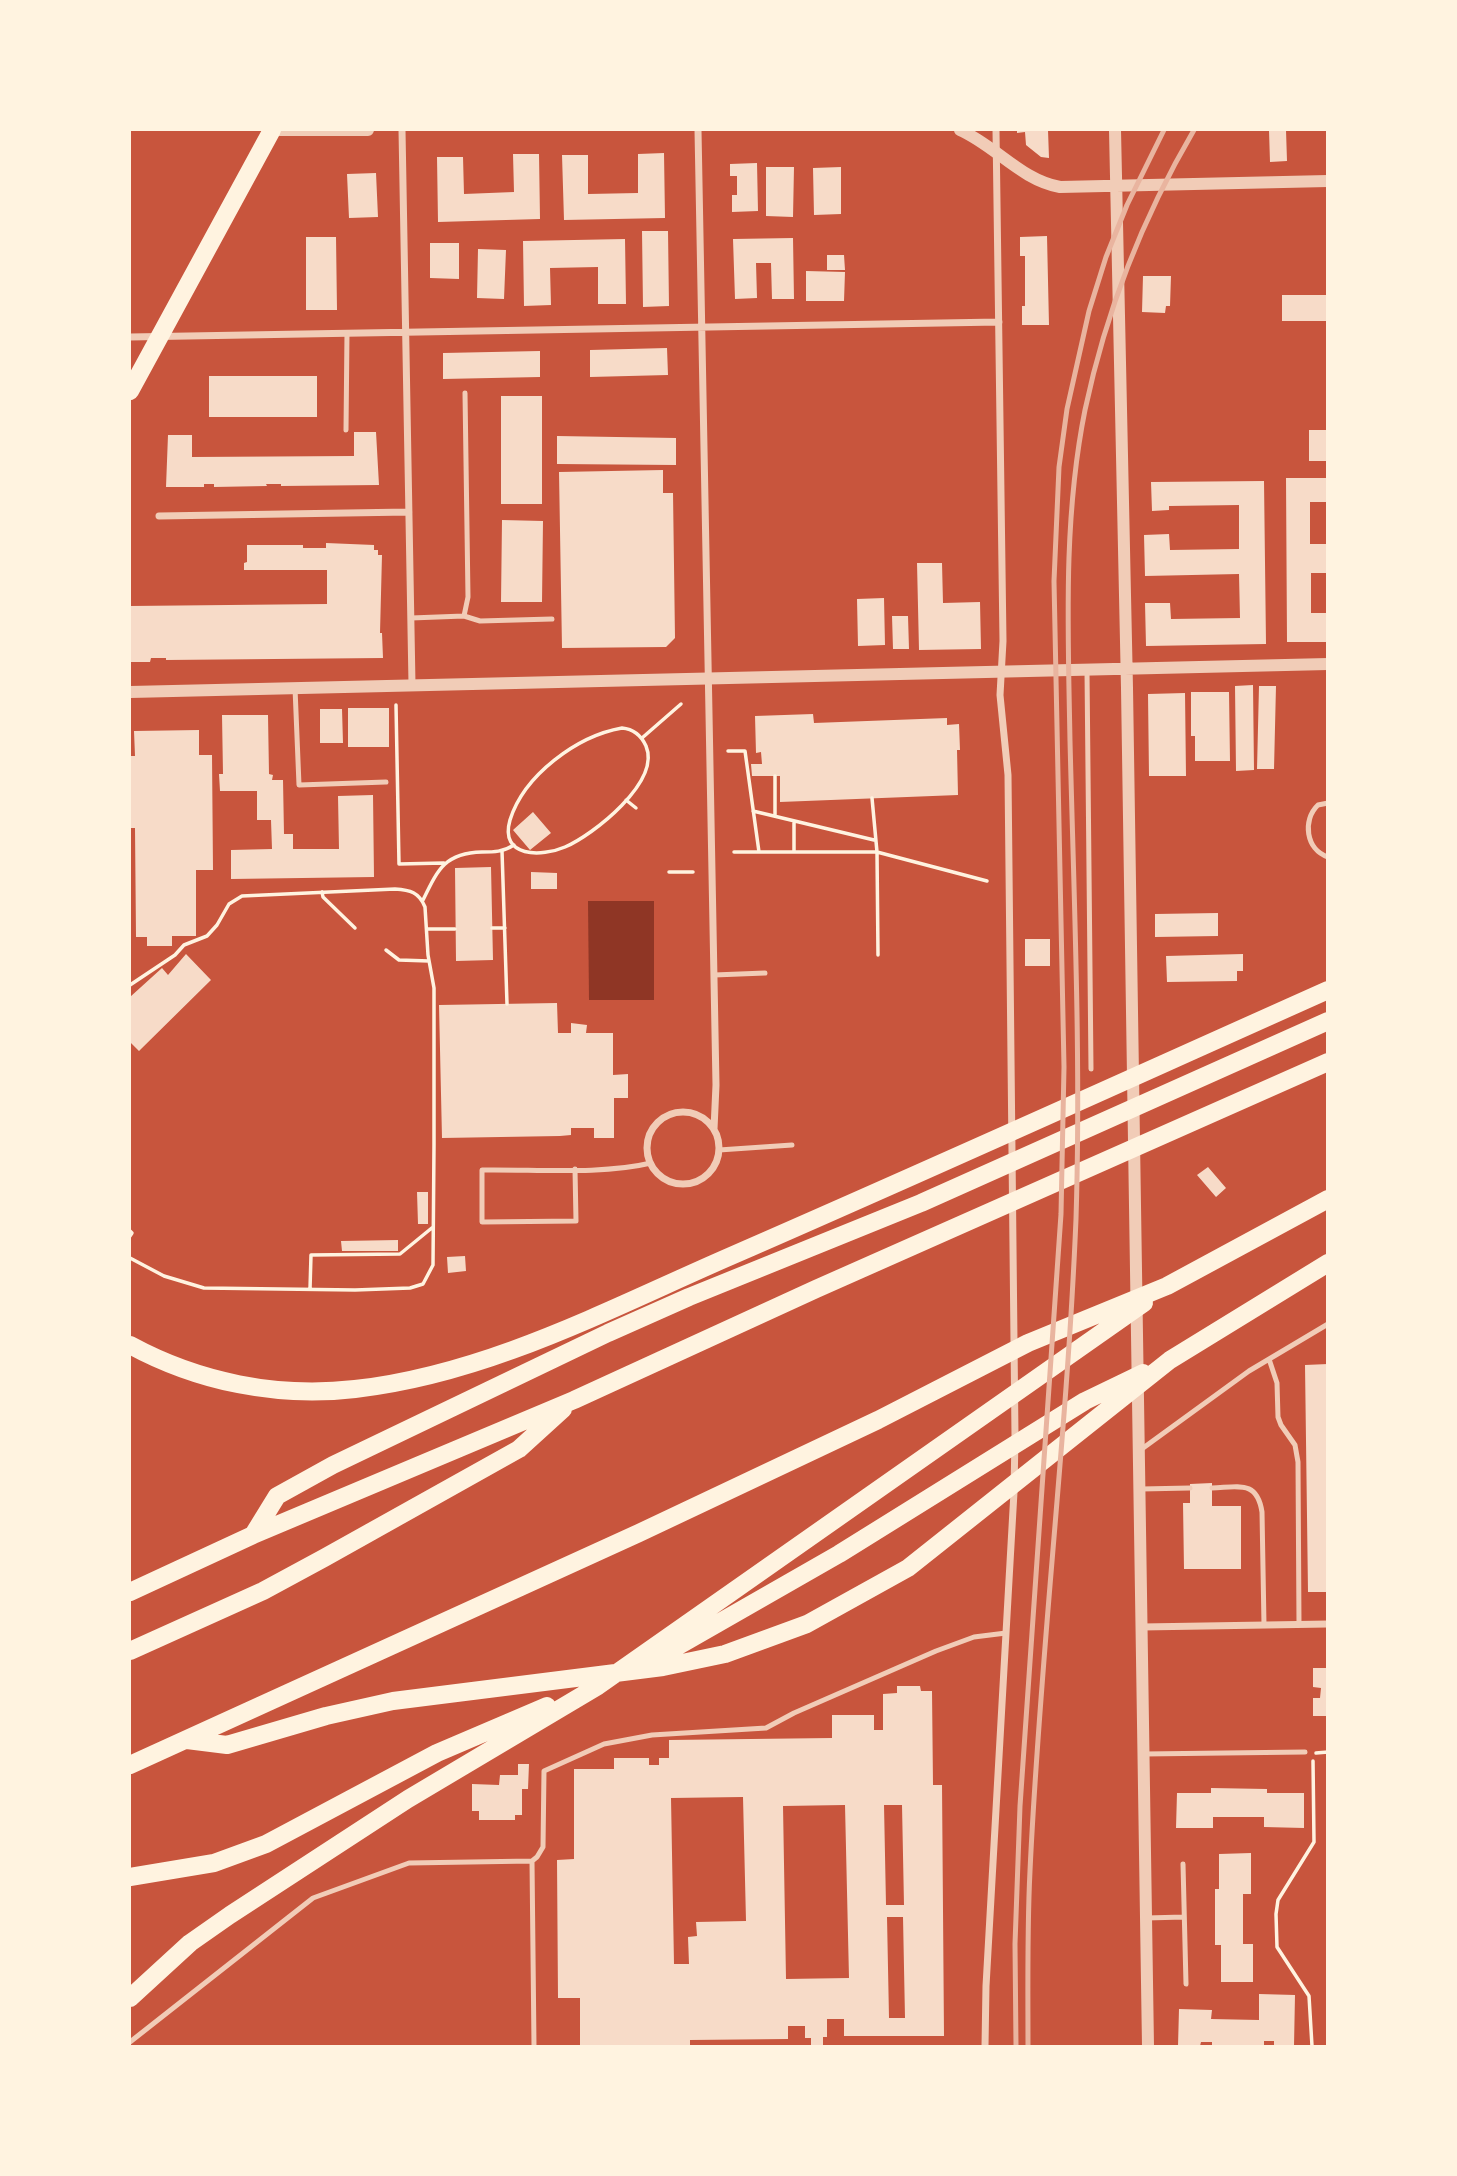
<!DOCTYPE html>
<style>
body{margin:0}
#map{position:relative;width:1457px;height:2176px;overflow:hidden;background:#c8553d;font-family:Rubik,sans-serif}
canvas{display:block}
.frame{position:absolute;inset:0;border:131px solid #fff3e0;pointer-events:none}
</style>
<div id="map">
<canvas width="1457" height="2176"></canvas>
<div class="frame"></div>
</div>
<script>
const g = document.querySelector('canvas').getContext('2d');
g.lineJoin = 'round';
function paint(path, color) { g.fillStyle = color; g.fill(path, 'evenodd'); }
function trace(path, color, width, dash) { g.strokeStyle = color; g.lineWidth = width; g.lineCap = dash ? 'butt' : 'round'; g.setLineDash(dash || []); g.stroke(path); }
paint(new Path2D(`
 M 588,901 L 654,901 L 654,1000 L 589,1000 Z`), '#8f3625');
paint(new Path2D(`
 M 1017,130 L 1048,130 L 1049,158 L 1041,157 L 1026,145 L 1025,132 L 1017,133 Z
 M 1269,130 L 1286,130 L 1287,161 L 1270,162 Z
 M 664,153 L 665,218 L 564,220 L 562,155 L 588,155 L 588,194 L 638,193 L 638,154 Z
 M 513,154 L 539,154 L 540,219 L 438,222 L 437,157 L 463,157 L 464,194 L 514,192 Z
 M 757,163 L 758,211 L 732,212 L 732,195 L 737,195 L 737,176 L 730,176 L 730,164 Z
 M 766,167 L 794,167 L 793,217 L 766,216 Z
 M 841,167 L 841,214 L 814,215 L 813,168 Z
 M 376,173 L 378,217 L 349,218 L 347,174 Z
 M 642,231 L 668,231 L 669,306 L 643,307 Z
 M 1047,236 L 1049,325 L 1022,325 L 1022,306 L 1025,306 L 1025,256 L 1020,256 L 1020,237 Z
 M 306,237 L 336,237 L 337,310 L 306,310 Z
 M 793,238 L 794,299 L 772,299 L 771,263 L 756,263 L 757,298 L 735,299 L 733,239 Z
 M 625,239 L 626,304 L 598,304 L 598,267 L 550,268 L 551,305 L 524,306 L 523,241 Z
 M 430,243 L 459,243 L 459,279 L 430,278 Z
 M 478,249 L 506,250 L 504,299 L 477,298 Z
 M 827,255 L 844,255 L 845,270 L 827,270 Z
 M 806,271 L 845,272 L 844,301 L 806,301 Z
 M 1143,276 L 1171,276 L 1170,306 L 1166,306 L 1165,313 L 1142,312 Z
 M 1282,295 L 1328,295 L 1328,321 L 1282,321 Z
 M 667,348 L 668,375 L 590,377 L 590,350 Z
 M 540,351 L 540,377 L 443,379 L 443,353 Z
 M 209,376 L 317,376 L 317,417 L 209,417 Z
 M 501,396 L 542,396 L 542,504 L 501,504 Z
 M 1309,430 L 1328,430 L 1328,461 L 1309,461 Z
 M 354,432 L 376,432 L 379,485 L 281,486 L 281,484 L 266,484 L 267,486 L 214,487 L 214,484 L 204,484 L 204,487 L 166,487 L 168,435 L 192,435 L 192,457 L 354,456 Z
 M 557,436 L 676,438 L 676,465 L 557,464 Z
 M 663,470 L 663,493 L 673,493 L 675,638 L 666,647 L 562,648 L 559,472 Z
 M 1286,478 L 1328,478 L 1328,502 L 1310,502 L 1310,544 L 1328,544 L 1328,573 L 1311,573 L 1311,613 L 1328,613 L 1328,642 L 1287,642 Z
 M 1264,481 L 1266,644 L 1146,646 L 1145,603 L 1170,603 L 1171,619 L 1240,618 L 1239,574 L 1145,576 L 1144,535 L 1169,534 L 1170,550 L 1239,549 L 1239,505 L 1169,506 L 1169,510 L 1152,511 L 1151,482 Z
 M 502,520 L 543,521 L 542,602 L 501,602 Z
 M 326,543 L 374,545 L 374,550 L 378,550 L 378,555 L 382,555 L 380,633 L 382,633 L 383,658 L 166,660 L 166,658 L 151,658 L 150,662 L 130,662 L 130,606 L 327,604 L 327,570 L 244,570 L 244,563 L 247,562 L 247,545 L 303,545 L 303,548 L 326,548 Z
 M 917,563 L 942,563 L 943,603 L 980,602 L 981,649 L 919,650 Z
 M 884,598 L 885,645 L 858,646 L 857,599 Z
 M 892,616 L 908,616 L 909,649 L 893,649 Z
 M 1253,685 L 1254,770 L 1236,771 L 1235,686 Z
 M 1259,686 L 1276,686 L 1274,769 L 1257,769 Z
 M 1191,692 L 1229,692 L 1230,761 L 1195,761 L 1195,736 L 1191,736 Z
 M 1185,693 L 1186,776 L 1149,776 L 1148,694 Z
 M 348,708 L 389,708 L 389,747 L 348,747 Z
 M 320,709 L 342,709 L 343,743 L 320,743 Z
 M 813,714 L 814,723 L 947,718 L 947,725 L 959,724 L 960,750 L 957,750 L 958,795 L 780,802 L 780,776 L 752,776 L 751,764 L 762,764 L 761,752 L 756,753 L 755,716 Z
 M 222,715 L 268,715 L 269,774 L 273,775 L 272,780 L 283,780 L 284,834 L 293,834 L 293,849 L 339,849 L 338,796 L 373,795 L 374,877 L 231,879 L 231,850 L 272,849 L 271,820 L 257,820 L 257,791 L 220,791 L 219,774 L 223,774 Z
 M 199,730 L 199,755 L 212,755 L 213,870 L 196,870 L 196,936 L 172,936 L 172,946 L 147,946 L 147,937 L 136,937 L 135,828 L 130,828 L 130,756 L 135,756 L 134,731 Z
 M 533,812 L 551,833 L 530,850 L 513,830 Z
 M 491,867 L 493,960 L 456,961 L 455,868 Z
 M 531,872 L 557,873 L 557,889 L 531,889 Z
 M 1218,913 L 1218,936 L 1155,937 L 1155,914 Z
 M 1025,939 L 1050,939 L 1050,966 L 1025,966 Z
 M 186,954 L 211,980 L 139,1051 L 130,1042 L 130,997 L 162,968 L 168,975 Z
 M 1243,954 L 1243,971 L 1237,971 L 1237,981 L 1167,982 L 1166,956 Z
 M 557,1003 L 558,1033 L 571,1033 L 571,1023 L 587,1025 L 586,1033 L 613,1033 L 613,1075 L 628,1074 L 628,1098 L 614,1098 L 614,1138 L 594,1138 L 594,1128 L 571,1128 L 571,1135 L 560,1136 L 442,1138 L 439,1005 Z
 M 1208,1167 L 1226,1188 L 1216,1197 L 1197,1175 Z
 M 417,1192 L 428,1192 L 428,1224 L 418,1224 Z
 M 398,1240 L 398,1251 L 342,1251 L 341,1241 Z
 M 465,1256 L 466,1271 L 448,1273 L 447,1257 Z
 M 1328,1364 L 1328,1592 L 1308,1592 L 1305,1365 Z
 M 1212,1483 L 1212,1506 L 1241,1506 L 1241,1569 L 1184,1569 L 1183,1503 L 1190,1503 L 1190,1484 Z
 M 1313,1668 L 1328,1668 L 1328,1716 L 1313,1716 L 1313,1698 L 1320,1698 L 1321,1688 L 1313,1687 Z
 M 897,1686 L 920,1686 L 921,1691 L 932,1691 L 933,1785 L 942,1785 L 944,2036 L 844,2036 L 844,2019 L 827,2019 L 827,2037 L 823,2037 L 823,2046 L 811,2046 L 811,2038 L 805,2038 L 805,2026 L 788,2026 L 788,2039 L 690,2040 L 690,2046 L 580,2046 L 580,1998 L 558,1998 L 557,1860 L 574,1859 L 574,1769 L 614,1769 L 614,1758 L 649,1758 L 649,1765 L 659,1765 L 659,1758 L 669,1758 L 669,1740 L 832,1738 L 832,1715 L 874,1715 L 874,1730 L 883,1730 L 883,1694 L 897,1693 ZM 743,1797 L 746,1921 L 696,1922 L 697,1936 L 688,1937 L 689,1964 L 674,1964 L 671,1798 ZM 845,1805 L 849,1978 L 786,1979 L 783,1806 ZM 884,1805 L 902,1805 L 904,1905 L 886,1905 ZM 887,1917 L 903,1917 L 905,2018 L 889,2018 Z
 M 518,1764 L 529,1764 L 528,1789 L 522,1789 L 522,1815 L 515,1815 L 515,1820 L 479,1820 L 479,1811 L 472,1811 L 472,1784 L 499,1785 L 500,1775 L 518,1775 Z
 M 1211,1788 L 1267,1789 L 1267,1793 L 1304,1793 L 1304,1828 L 1264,1827 L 1264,1817 L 1213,1817 L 1213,1828 L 1176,1828 L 1177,1793 L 1211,1793 Z
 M 1251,1853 L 1251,1894 L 1243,1894 L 1243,1944 L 1253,1944 L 1253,1982 L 1221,1982 L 1221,1945 L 1215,1945 L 1215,1889 L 1219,1889 L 1219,1854 Z
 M 1259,1994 L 1295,1995 L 1294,2046 L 1274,2046 L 1274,2041 L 1264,2041 L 1264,2046 L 1212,2046 L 1212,2042 L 1201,2042 L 1200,2046 L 1178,2046 L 1179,2009 L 1212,2010 L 1211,2019 L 1259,2020 Z`), '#f7dbc8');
trace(new Path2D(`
 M 396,705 L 399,864 L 444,863
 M 622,728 C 633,729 641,735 646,746 C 661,782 593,835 565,847 C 542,857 499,858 510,820 C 524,775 577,736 622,728 Z
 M 642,738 L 681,704
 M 728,751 L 745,751 L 759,852
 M 775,776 L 775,816
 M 872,798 L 877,852 L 878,955
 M 626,800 L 636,808
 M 753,811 L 874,840
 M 794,822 L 794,851
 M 502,851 L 507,1004
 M 734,852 L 877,852 L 987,881
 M 669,872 L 693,872
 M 322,892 L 323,897 L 355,928
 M 423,900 C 438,869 445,853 482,852 C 494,852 503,852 514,845
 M 492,928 L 505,928
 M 428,929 L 455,929
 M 386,950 L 399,960 L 429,961
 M 130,985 L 175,955 L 184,945 L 207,936 L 217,925 L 229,904 L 242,896 L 395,889 C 410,890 419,892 425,907 L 428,955 L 434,988 L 434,1145 L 433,1265 L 423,1284 L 410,1288 L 355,1290 L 204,1288 L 164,1276 L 130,1258
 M 130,1231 L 132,1233 L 130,1236
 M 310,1289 L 311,1255 L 400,1254 L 433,1227
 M 1316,1753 L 1328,1752
 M 1312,2046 L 1309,1996 L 1277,1947 L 1276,1914 L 1278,1900 L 1314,1842 L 1313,1761`), '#fff3e0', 3.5);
trace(new Path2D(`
 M 346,430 L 347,333
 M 464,616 L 468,597 L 465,393
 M 411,618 L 464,616 L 480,621 L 552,619
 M 1087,671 L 1091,1069
 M 295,688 L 299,785 L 386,782
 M 1328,803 L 1318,805 C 1302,820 1306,850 1328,857
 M 714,975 L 765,973
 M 719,1150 L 792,1145
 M 575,1169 L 576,1221 L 482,1222 L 482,1170 C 534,1169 601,1175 651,1163
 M 1269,1359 L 1277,1383 L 1278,1417 L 1281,1425 L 1295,1445 L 1298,1462 L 1299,1625
 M 1139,1451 L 1249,1371 L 1328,1324
 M 1212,1488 C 1239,1487 1257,1480 1262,1512 L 1264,1625
 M 1141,1489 L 1190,1488
 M 1144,1754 L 1305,1752
 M 532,1861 L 534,2046
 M 1183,1864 L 1186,1984
 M 1146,1918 L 1184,1917
 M 130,2042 L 313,1898 L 409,1863 L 532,1861 L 537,1857 L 543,1847 L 544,1771 L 604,1744 L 652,1735 L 766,1728 L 794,1713 L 936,1651 L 974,1637 L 1006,1633`), '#f1ccb7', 5);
trace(new Path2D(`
 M 402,130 L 412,684
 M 698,130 L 716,1085 L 714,1129
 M 130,337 L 999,322
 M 159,516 L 409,512
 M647 1148a36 36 0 1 1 72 0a36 36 0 1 1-72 0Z
 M 1142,1627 L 1328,1624
 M 985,2046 L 986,1986 L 1014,1492 L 1015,1436 L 1008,775 L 1000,695 L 1003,641 L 996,130`), '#f1ccb7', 7);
trace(new Path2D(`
 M 269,130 L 368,130
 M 960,130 C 996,146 1021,180 1060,187 L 1328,181
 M 1115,130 L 1127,688 L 1148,2046
 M 130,692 L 1328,664`), '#f1ccb7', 12);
trace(new Path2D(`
 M 130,391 L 272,130
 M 130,1345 C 198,1382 277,1398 355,1389 C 488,1374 609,1309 731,1256 C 931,1169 1129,1079 1328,990
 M 253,1535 L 277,1496 L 333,1465 L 608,1333 L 689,1297 L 921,1203 L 1328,1021
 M 130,1592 L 253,1535 L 574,1400 L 816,1289 L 1328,1062
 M 130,1651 L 263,1591 L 324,1558 L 519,1449 L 563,1409
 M 645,1665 L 839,1554 L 1085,1401 L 1143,1373
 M 187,1740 L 227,1745 L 326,1716 L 393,1701 L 663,1667 L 725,1654 L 807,1624 L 908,1568 L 1170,1360 L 1328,1263
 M 130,1765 L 639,1533 L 878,1420 L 1028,1343 L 1167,1286 L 1328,1199
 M 130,1877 L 214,1863 L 266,1844 L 437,1753 L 547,1706
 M 130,1998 L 190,1943 L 230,1915 L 408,1799 L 598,1686 L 1144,1303`), '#fff3e0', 18);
trace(new Path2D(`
 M 1016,2046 L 1015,1944 L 1020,1806 L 1061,1214 L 1064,1067 L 1054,581 L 1059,467 L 1067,409 L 1089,311 L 1106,257 L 1127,205 L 1164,130
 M 1028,2046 C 1028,1988 1027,1929 1030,1871 C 1040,1653 1067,1437 1076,1219 C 1081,1060 1074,900 1070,741 C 1068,630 1063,519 1085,410 C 1106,311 1143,217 1194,130`), '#e9b49f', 5);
</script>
